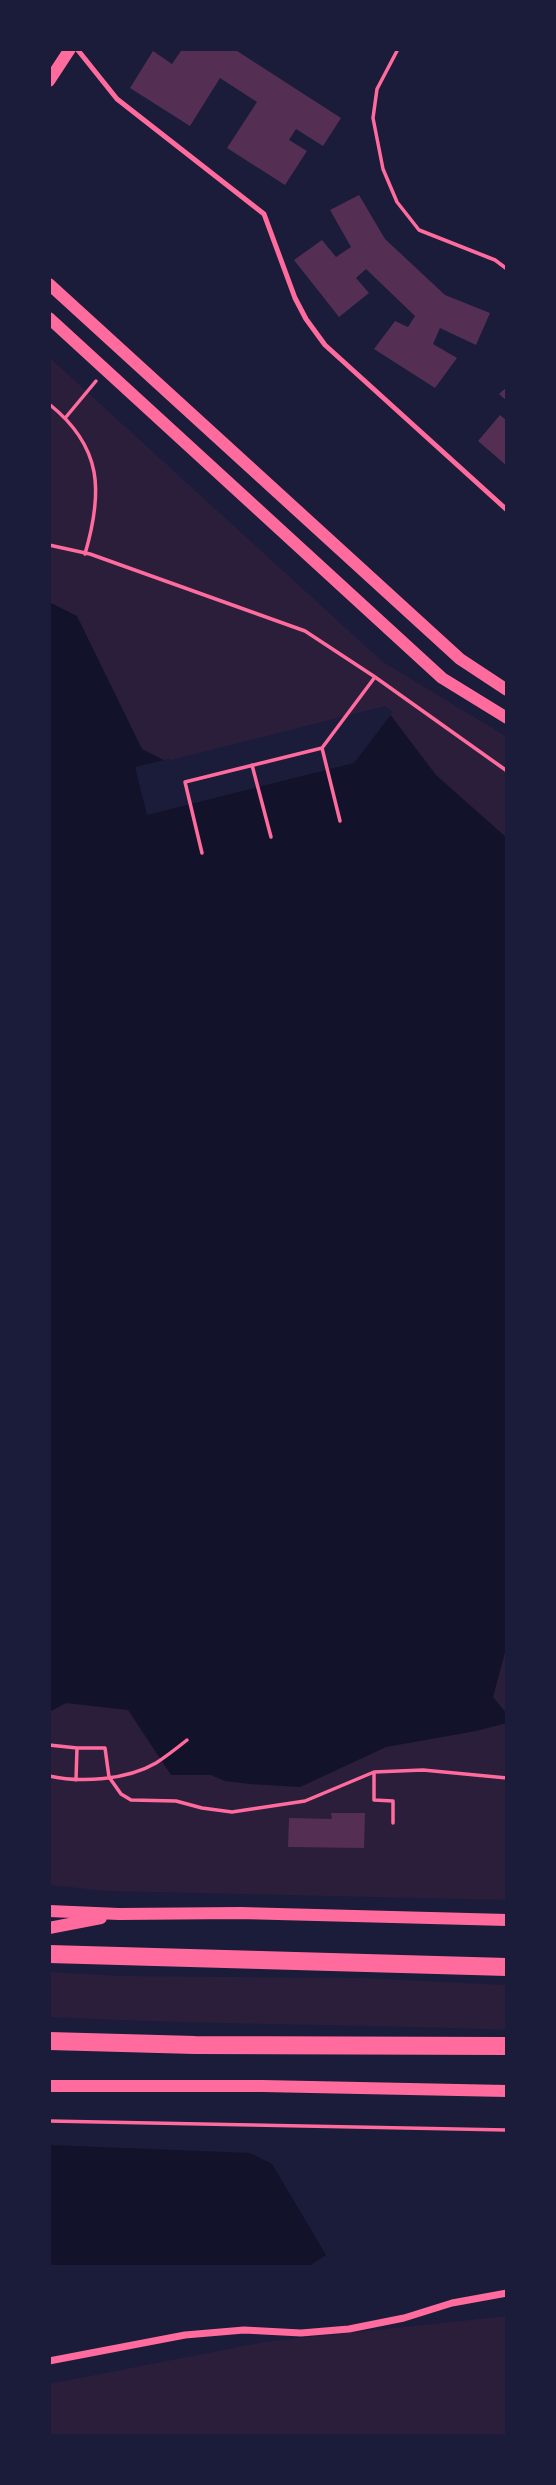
<!DOCTYPE html>
<style>
body{margin:0}
#map{position:relative;width:556px;height:2485px;overflow:hidden;background:#1b1b3a;font-family:Mulish,sans-serif}
canvas{display:block}
.frame{position:absolute;inset:0;border:51px solid #1b1b3a;pointer-events:none}
</style>
<div id="map">
<canvas width="556" height="2485"></canvas>
<div class="frame"></div>
</div>
<script>
const g = document.querySelector('canvas').getContext('2d');
g.lineJoin = 'round';
function paint(path, color) { g.fillStyle = color; g.fill(path, 'evenodd'); }
function trace(path, color, width, dash) { g.strokeStyle = color; g.lineWidth = width; g.lineCap = dash ? 'butt' : 'round'; g.setLineDash(dash || []); g.stroke(path); }
paint(new Path2D(`
 M 49,357 L 383,662 L 507,737 L 507,1900 L 107,1891 L 49,1885 Z
 M 49,1972 L 123,1976 L 360,1978 L 507,1985 L 507,2030 C 354,2024 201,2025 49,2017 Z
 M 507,2316 L 507,2436 L 49,2436 L 49,2384 L 264,2342 Z`), '#2a1e3b');
paint(new Path2D(`
 M 49,602 L 77,616 L 142,749 L 171,764 L 386,709 L 436,775 L 507,838 L 507,1645 L 493,1697 L 507,1714 L 507,1723 L 476,1731 L 386,1747 L 300,1787 L 250,1784 L 225,1781 L 211,1775 L 171,1775 L 128,1710 L 66,1703 L 49,1712 Z
 M 49,2145 L 250,2153 L 272,2164 L 326,2255 L 311,2265 L 49,2265 Z`), '#12122b');
paint(new Path2D(`
 M 385,706 L 393,712 L 354,763 L 147,815 L 135,767 L 168,759 L 171,760 Z`), '#1b1b3a');
paint(new Path2D(`
 M 178,49 L 234,49 L 341,118 L 323,146 L 296,129 L 289,140 L 307,151 L 285,185 L 227,148 L 257,102 L 220,78 L 190,126 L 130,88 L 153,51 L 172,64 L 181,51 Z
 M 359,195 L 385,239 L 445,295 L 490,313 L 476,345 L 440,328 L 433,344 L 457,358 L 435,388 L 374,349 L 395,321 L 408,327 L 415,316 L 366,269 L 356,278 L 369,293 L 339,317 L 294,260 L 322,240 L 336,257 L 351,247 L 330,210 Z
 M 507,387 L 507,401 L 499,394 Z
 M 500,415 L 507,421 L 507,466 L 478,441 Z
 M 331,1813 L 365,1813 L 364,1848 L 288,1847 L 289,1818 L 332,1819 Z`), '#542f53');
trace(new Path2D(`
 M 398,49 L 377,89 L 373,118 L 383,169 L 397,202 L 419,230 L 495,260 L 507,269
 M 49,404 C 103,447 103,492 85,554
 M 66,417 L 96,381
 M 49,545 L 90,554 L 305,631 L 375,677 L 507,771
 M 322,748 L 340,821
 M 252,765 L 271,837
 M 202,853 L 185,782 L 322,748 L 375,677
 M 49,1745 L 77,1748 L 105,1748 L 109,1777 L 121,1794 L 131,1800 L 176,1801 L 202,1808 L 232,1812 L 305,1801 L 374,1772 L 423,1770 L 507,1778
 M 374,1772 L 374,1800 L 393,1801 L 393,1823
 M 49,1776 C 81,1783 127,1780 156,1763 C 167,1756 177,1748 187,1740
 M 76,1780 L 77,1748
 M 49,2121 L 507,2130`), '#ff6b9d', 3.5);
trace(new Path2D(`
 M 77,49 L 117,99 L 264,214 L 295,298 L 306,319 L 325,345 L 507,510`), '#ff6b9d', 5);
trace(new Path2D(`
 M 49,2361 L 185,2335 L 244,2330 L 301,2333 L 349,2329 L 404,2318 L 452,2303 L 507,2293`), '#ff6b9d', 7);
trace(new Path2D(`
 M 49,81 L 70,49
 M 49,284 L 460,659 L 507,690
 M 49,318 L 442,678 L 507,718
 M 49,1911 L 119,1914 L 240,1913 L 507,1920
 M 49,1928 L 101,1918
 M 49,2086 L 262,2086 L 507,2091`), '#ff6b9d', 12);
trace(new Path2D(`
 M 49,1954 L 507,1967
 M 49,2041 L 195,2045 L 507,2046`), '#ff6b9d', 18);
</script>
